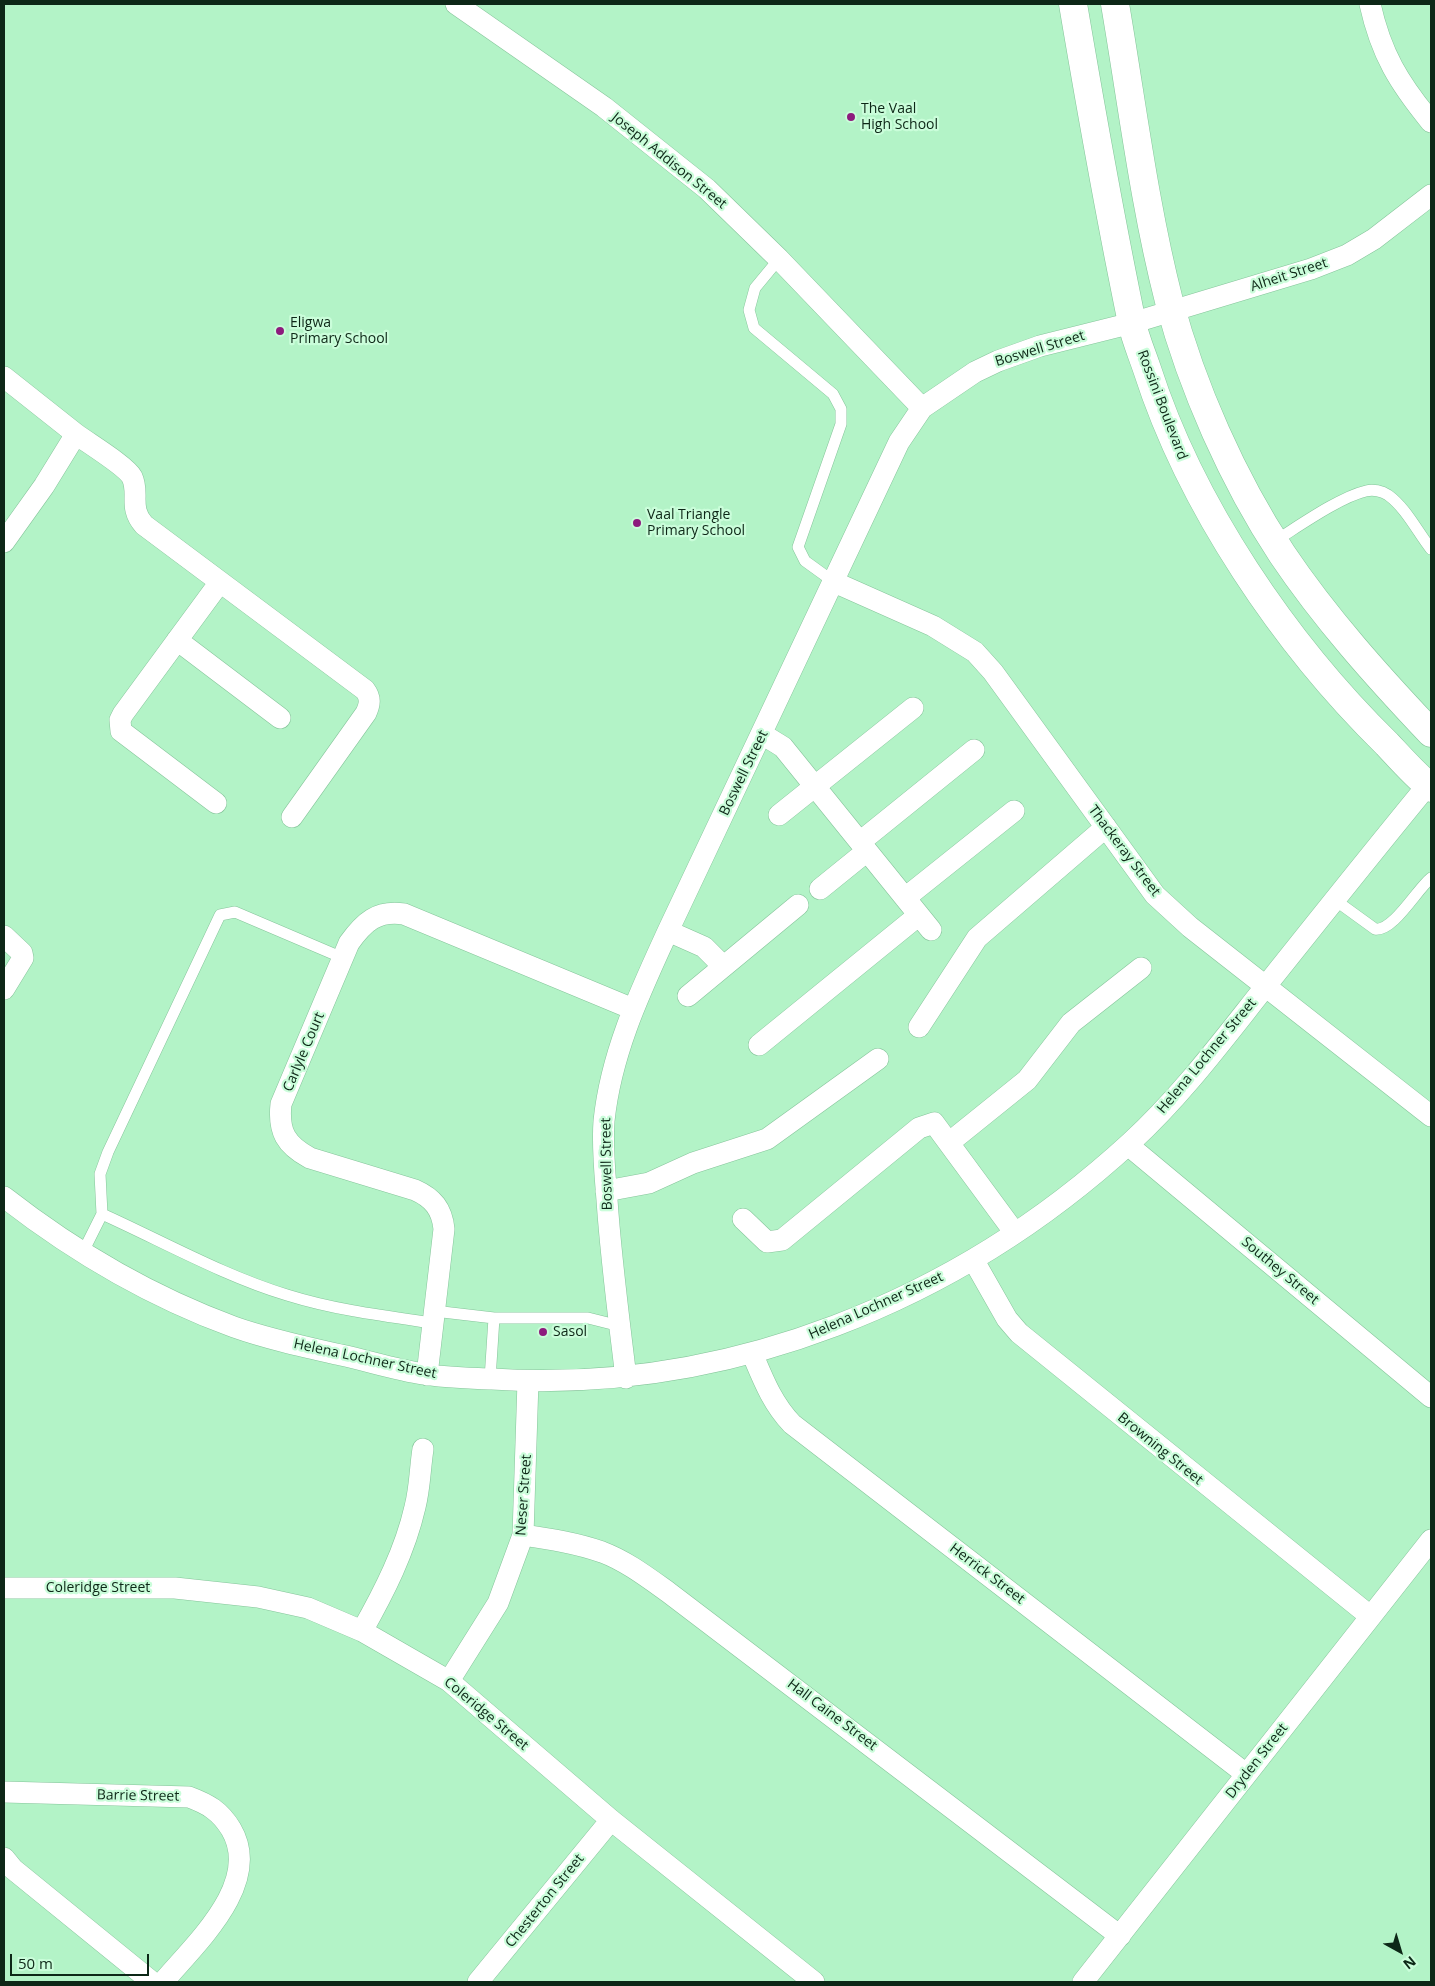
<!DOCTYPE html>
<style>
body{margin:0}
#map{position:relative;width:1435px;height:1986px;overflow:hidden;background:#b3f3c7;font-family:"Open Sans",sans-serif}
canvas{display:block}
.frame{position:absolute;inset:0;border:5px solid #0d2717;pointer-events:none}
.north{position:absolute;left:1375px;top:1926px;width:50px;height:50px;-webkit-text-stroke:4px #cafdda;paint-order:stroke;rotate:141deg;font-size:14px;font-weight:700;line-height:20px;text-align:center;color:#0d2717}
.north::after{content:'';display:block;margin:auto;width:18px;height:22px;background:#0d2717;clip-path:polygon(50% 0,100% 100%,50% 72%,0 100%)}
.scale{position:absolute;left:10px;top:1954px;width:139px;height:22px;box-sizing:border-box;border:2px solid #0d2717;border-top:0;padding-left:6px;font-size:15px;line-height:18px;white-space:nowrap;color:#0d2717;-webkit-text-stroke:4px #cafdda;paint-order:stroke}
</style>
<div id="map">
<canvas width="1435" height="1986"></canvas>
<div class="frame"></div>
<div class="north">N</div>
<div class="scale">50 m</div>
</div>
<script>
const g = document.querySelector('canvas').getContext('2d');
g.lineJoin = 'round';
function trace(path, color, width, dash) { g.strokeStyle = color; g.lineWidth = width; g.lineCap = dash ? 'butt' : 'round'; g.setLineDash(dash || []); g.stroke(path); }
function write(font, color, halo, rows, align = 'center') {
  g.font = font + ' "Open Sans",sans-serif'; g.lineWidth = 4.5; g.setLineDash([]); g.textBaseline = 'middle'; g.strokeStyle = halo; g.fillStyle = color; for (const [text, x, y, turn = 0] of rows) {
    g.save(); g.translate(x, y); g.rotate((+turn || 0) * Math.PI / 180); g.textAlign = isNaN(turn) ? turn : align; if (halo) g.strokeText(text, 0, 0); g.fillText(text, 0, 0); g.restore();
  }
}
const service = new Path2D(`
 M 779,259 L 755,288 L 749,310 L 754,328 L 833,394 L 841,409 L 841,424 L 798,547 L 805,561 L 834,582
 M 1275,541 C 1299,526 1340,497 1366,491 C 1373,489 1382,491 1388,495 C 1406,508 1417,531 1431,549
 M 1335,900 L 1375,929 C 1393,932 1417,889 1431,878
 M 102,1214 C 162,1241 224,1276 287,1295 C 335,1310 384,1316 433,1323
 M 83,1252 L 102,1214 L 100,1174 L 108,1152 L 220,915 L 235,912 L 343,958
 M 434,1311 L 494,1318
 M 490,1379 L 494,1318 L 588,1318 L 620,1326`);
const minor = new Path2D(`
 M 456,4 L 604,107 L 707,189 L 779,259 L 922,408
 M 1370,4 C 1381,54 1399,83 1431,122
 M 4,377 L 76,434 L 44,486 L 4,542
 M 76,434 C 88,443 126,466 132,477 C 140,494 128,507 144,525 L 365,690 C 371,698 370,704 366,713 L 292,817
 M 834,582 L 933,626 L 975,652 L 993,672 L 1155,895 L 1190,927 L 1431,1116
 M 177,640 L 280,718
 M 762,734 L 783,747 L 931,930
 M 216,803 L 121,731 L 120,720 L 123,714 L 220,582
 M 779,815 L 913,708
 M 860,842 L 974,750
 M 820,889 L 867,851
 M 905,898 L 1014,811
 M 668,931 L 704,947 L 723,966
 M 4,936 L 22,953 L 23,958 L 4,989
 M 688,996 L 798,905
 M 919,1027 L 977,938 L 1106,827
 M 759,1045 L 919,915
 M 950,1142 L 1027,1080 L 1071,1023 L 1141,968
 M 1128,1145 L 1431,1397
 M 606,1191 L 649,1183 L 693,1163 L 767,1139 L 878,1059
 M 4,1197 C 72,1250 152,1297 234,1327 C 268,1339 305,1347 341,1355 C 369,1361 396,1370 424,1374 C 446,1378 470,1378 492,1379 C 728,1394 958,1301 1131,1142 C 1182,1095 1222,1041 1265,987 C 1320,918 1375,849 1431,781
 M 743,1219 L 767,1242 L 782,1240 L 919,1128 L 934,1123 L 1015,1233
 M 974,1261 L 1007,1319 L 1019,1333 L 1370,1616
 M 752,1353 C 763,1379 772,1403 792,1424 L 1246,1774
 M 427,1375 L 444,1229 C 442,1209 433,1198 415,1190 L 310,1158 C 286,1145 278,1132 281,1104 L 349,943 C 364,922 377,910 404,914 L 633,1009
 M 626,1378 C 619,1319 611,1260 607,1200 C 605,1174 602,1147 604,1121 C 611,1053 640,992 668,931 L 899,442 L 922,408 L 975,372 L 998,361 L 1040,346 L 1132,323 L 1311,269 L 1347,255 L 1374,239 L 1431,195
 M 523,1535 C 550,1539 576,1543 602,1552 C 626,1561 647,1577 668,1592 L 1120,1936
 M 4,1588 L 175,1588 L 258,1597 L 308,1608 L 362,1631 L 449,1681 L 611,1820 L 814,1982
 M 362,1631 C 384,1592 405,1551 415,1507 C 420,1488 420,1468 423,1449
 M 449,1681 L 498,1603 L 523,1535 L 528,1381
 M 4,1792 L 189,1797 C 208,1804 220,1811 231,1829 C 263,1883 196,1943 163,1982
 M 4,1858 L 13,1869 L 152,1982
 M 478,1982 L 611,1820
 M 1083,1982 L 1431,1540`);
const tertiary = new Path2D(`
 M 1073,4 C 1091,110 1110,217 1132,323 C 1135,338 1142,354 1147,369 C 1191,506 1285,644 1387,744 C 1401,759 1415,775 1431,788
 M 1115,4 C 1132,103 1144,204 1169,301 C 1192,387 1233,480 1282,554 C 1325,618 1378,677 1431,733`);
trace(service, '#85c49a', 12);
trace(minor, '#85c49a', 22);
trace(tertiary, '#85c49a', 29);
trace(service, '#fff', 11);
trace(minor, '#fff', 21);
trace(tertiary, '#fff', 28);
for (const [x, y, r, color] of [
 [851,117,5,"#8d1b7d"],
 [280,331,5,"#8d1b7d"],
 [637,523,5,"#8d1b7d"],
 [543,1332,5,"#8d1b7d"]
]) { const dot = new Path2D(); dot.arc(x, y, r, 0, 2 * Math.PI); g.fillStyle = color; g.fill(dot); trace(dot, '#cafdda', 2); }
write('14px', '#0d2717', '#cafdda', [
 ["The Vaal",861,109],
 ["High School",861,125],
 ["Eligwa",290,323],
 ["Primary School",290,339],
 ["Vaal Triangle",647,515],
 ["Primary School",647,531],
 ["Sasol",553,1332]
], 'left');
write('14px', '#0d2717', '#cafdda', [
 ["Joseph Addison Street",669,161,39],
 ["Alheit Street",1289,275,-18],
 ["Boswell Street",1040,349,-17],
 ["Rossini Boulevard",1162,405,69],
 ["Boswell Street",744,773,-64],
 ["Thackeray Street",1124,851,53],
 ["Carlyle Court",304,1052,-67],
 ["Helena Lochner Street",1207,1056,-50],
 ["Boswell Street",607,1164,-91],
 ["Southey Street",1280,1271,40],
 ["Helena Lochner Street",876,1306,-24],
 ["Helena Lochner Street",365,1359,12],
 ["Browning Street",1160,1449,39],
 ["Neser Street",524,1495,-86],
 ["Herrick Street",987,1574,37],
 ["Coleridge Street",98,1588],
 ["Coleridge Street",486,1714,40],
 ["Hall Caine Street",832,1715,37],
 ["Dryden Street",1257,1761,-52],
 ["Barrie Street",138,1796,1],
 ["Chesterton Street",545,1901,-51]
]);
</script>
